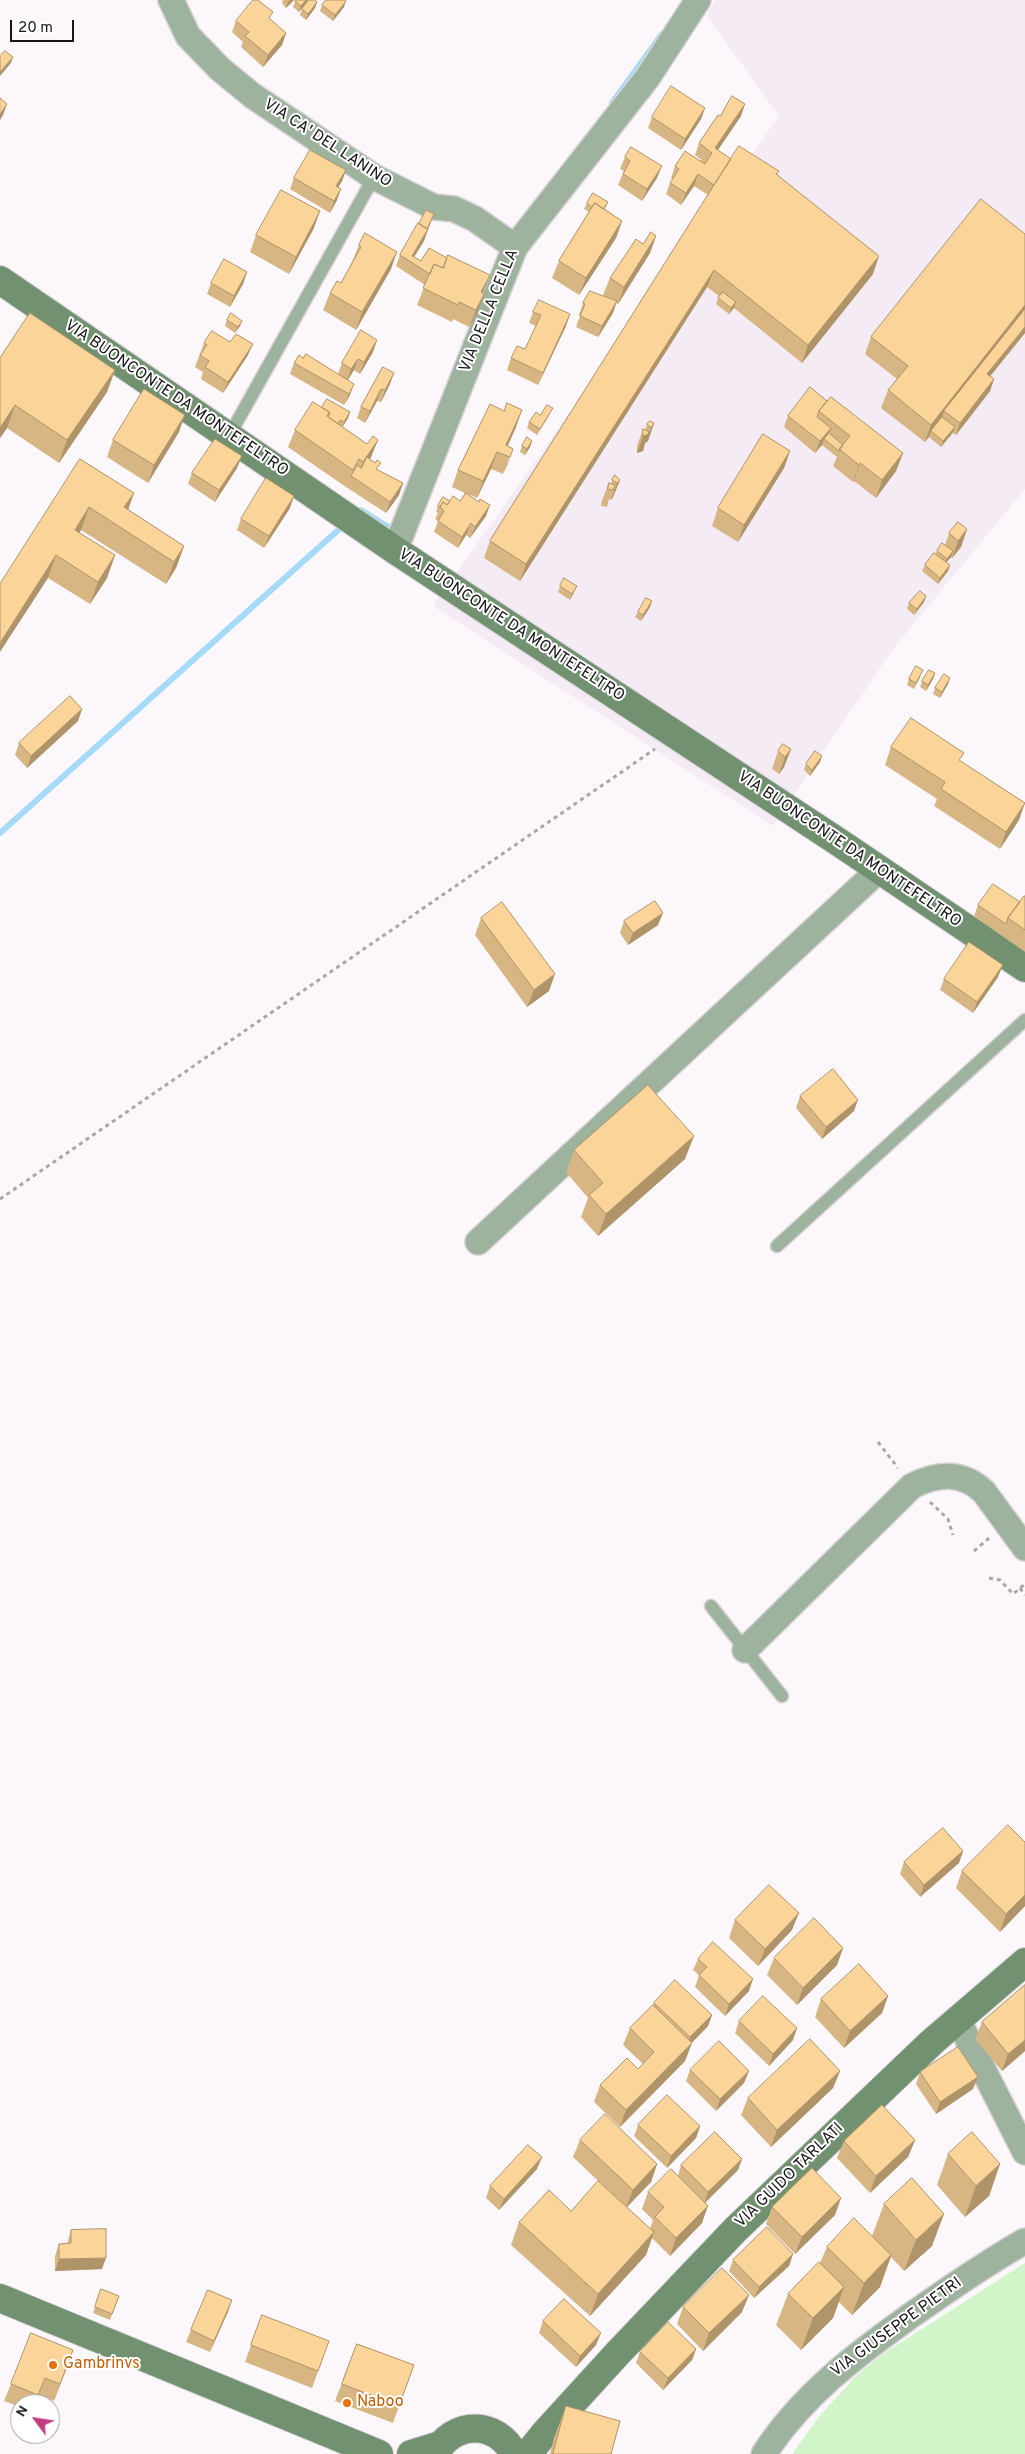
<!DOCTYPE html>
<style>
body{margin:0}
#map{position:relative;width:1025px;height:2454px;overflow:hidden;background:#fbf7fb;font-family:Overpass,sans-serif}
canvas{display:block}
.north{position:absolute;left:10px;top:2394px;width:50px;height:50px;box-sizing:border-box;background:#fff;border:1px solid #a2a1a2;border-radius:50%;rotate:301deg;font-size:14px;font-weight:700;line-height:20px;text-align:center;color:#171517}
.north::after{content:'';display:block;margin:auto;width:18px;height:22px;background:#c23d81;clip-path:polygon(50% 0,100% 100%,50% 72%,0 100%)}
.scale{position:absolute;left:10px;top:20px;width:64px;height:22px;box-sizing:border-box;border:2px solid #171517;border-top:0;padding-left:6px;font-size:15px;line-height:18px;white-space:nowrap;color:#171517;-webkit-text-stroke:4px #fff;paint-order:stroke}
</style>
<div id="map">
<canvas width="1025" height="2454"></canvas>
<div class="north">N</div>
<div class="scale">20 m</div>
</div>
<script>
const g = document.querySelector('canvas').getContext('2d');
g.lineJoin = 'round';
function paint(path, color) { g.fillStyle = color; g.fill(path, 'evenodd'); }
function trace(path, color, width, dash) { g.strokeStyle = color; g.lineWidth = width; g.lineCap = dash ? 'butt' : 'round'; g.setLineDash(dash || []); g.stroke(path); }
function write(font, color, halo, rows, align = 'center') {
  g.font = font + ' Overpass,sans-serif'; g.lineWidth = 4; g.setLineDash([]); g.textBaseline = 'middle'; g.strokeStyle = halo; g.fillStyle = color; for (const [text, x, y, turn = 0] of rows) {
    g.save(); g.translate(x, y); g.rotate((+turn || 0) * Math.PI / 180); g.textAlign = isNaN(turn) ? turn : align; if (halo) g.strokeText(text, 0, 0); g.fillText(text, 0, 0); g.restore();
  }
}
paint(new Path2D(`
 M 715,0 L 1025,0 L 1025,489 L 893,649 L 773,826 L 433,606 L 779,116 L 707,16 Z`), '#f4ebf5');
paint(new Path2D(`
 M 1025,2263 L 1025,2454 L 792,2454 L 818,2418 L 855,2377 L 883,2354 Z`), '#d1f4c9');
trace(new Path2D(`
 M 612,103 L 662,34
 M 355,516 L 361,510 L 396,532
 M 0,833 L 345,524`), '#a5daf9', 6);
const lane = new Path2D(`
 M 229,436 L 374,177
 M 777,1246 L 1025,1020
 M 711,1606 L 782,1696`);
const street = new Path2D(`
 M 171,0 L 188,36 L 220,69 L 253,96 L 374,177 L 434,207 L 454,209 L 475,219 L 515,247
 M 395,550 L 515,247 L 648,77 L 698,0
 M 478,1242 L 880,869
 M 745,1650 L 912,1486 C 938,1473 962,1471 984,1492 L 1025,1548
 M 958,2020 L 1025,2152
 M 764,2454 C 802,2395 857,2354 913,2314 C 950,2288 986,2263 1025,2241`);
const secondary = new Path2D(`
 M 0,280 L 395,550 L 843,845 L 1025,968
 M 0,2298 L 379,2454
 M 411,2454 L 440,2445
 M 435,2454 C 453,2420 497,2420 514,2454
 M 528,2454 L 544,2434 L 617,2354 L 736,2229 L 932,2042 L 1025,1962`);
trace(lane, '#d7d3d7', 15);
trace(street, '#d7d3d7', 28);
trace(secondary, '#d7d3d7', 30);
trace(new Path2D(`
 M 0,1199 L 655,749
 M 878,1442 L 898,1468
 M 930,1502 L 948,1519 L 953,1535
 M 974,1551 L 989,1538
 M 989,1578 L 1000,1580 L 1013,1594 L 1025,1584
 M 1020,1588 L 1025,1595`), '#a9a6a9', 3, [4, 4]);
trace(lane, '#9eb39d', 12);
trace(street, '#9eb39d', 25);
trace(secondary, '#729170', 28);
paint(new Path2D(`
 M 283,0 L 294,0 L 286,8 L 282,3 Z
 M 296,0 L 308,0 L 307,2 L 299,12 L 293,7 Z
 M 317,2 L 315,8 L 306,20 L 300,15 L 302,9 Z
 M 322,5 L 344,7 L 333,21 L 320,11 Z
 M 271,20 L 286,33 L 282,45 L 263,67 L 241,47 L 243,42 L 232,32 L 236,21 Z
 M 705,108 L 701,119 L 681,150 L 648,128 L 652,117 Z
 M 720,116 L 741,116 L 718,150 L 731,159 L 779,171 L 777,175 L 873,274 L 802,363 L 734,308 L 729,314 L 716,304 L 719,296 L 707,287 L 520,581 L 484,558 L 490,541 L 708,195 L 694,186 L 681,205 L 666,194 L 670,183 L 673,179 L 671,178 L 675,166 L 700,160 L 703,161 L 695,155 L 699,143 Z
 M 625,157 L 657,178 L 642,201 L 618,185 L 624,171 L 620,169 Z
 M 346,170 L 342,181 L 338,187 L 337,200 L 330,213 L 290,189 L 294,178 Z
 M 608,202 L 605,209 L 622,221 L 616,238 L 579,295 L 552,278 L 559,261 L 589,212 L 584,209 L 587,203 Z
 M 434,214 L 424,241 L 414,257 L 483,293 L 478,311 L 469,327 L 453,319 L 452,322 L 417,305 L 425,285 L 396,266 L 400,255 L 419,224 Z
 M 314,228 L 289,274 L 250,252 L 256,235 Z
 M 1025,234 L 1025,333 L 990,376 L 994,379 L 990,391 L 956,435 L 953,433 L 941,447 L 929,437 L 925,442 L 881,408 L 888,390 L 897,379 L 865,354 L 871,337 Z
 M 656,236 L 650,253 L 618,304 L 616,303 L 613,313 L 598,337 L 576,327 L 580,316 L 579,315 L 583,303 L 607,298 L 603,295 L 610,278 L 643,244 Z
 M 359,245 L 391,269 L 356,330 L 323,310 L 330,293 L 341,283 L 352,262 Z
 M 247,272 L 243,284 L 230,307 L 207,294 L 211,283 Z
 M 533,312 L 566,326 L 538,385 L 507,370 L 511,358 L 525,349 L 536,326 L 529,323 Z
 M 227,320 L 242,321 L 240,326 L 235,333 L 225,326 Z
 M 377,340 L 373,352 L 360,374 L 354,370 L 348,380 L 350,395 L 344,405 L 290,374 L 294,363 L 338,374 L 342,363 Z
 M 204,343 L 248,355 L 223,393 L 201,379 L 203,372 L 195,367 Z
 M 0,358 L 115,370 L 107,392 L 59,463 L 7,428 L 0,438 Z
 M 383,367 L 390,384 L 381,402 L 377,401 L 365,423 L 357,418 L 361,407 Z
 M 827,401 L 903,453 L 896,471 L 876,498 L 854,481 L 853,482 L 833,466 L 837,457 L 822,445 L 815,453 L 784,427 L 788,416 Z
 M 322,407 L 350,412 L 348,418 L 342,427 L 367,444 L 378,440 L 370,459 L 378,470 L 403,483 L 399,495 L 386,513 L 346,487 L 288,447 L 295,430 Z
 M 550,414 L 537,435 L 527,428 L 529,422 L 540,415 Z
 M 654,423 L 648,441 L 645,443 L 643,451 L 637,453 L 637,446 L 643,429 L 645,430 L 647,424 Z
 M 516,427 L 508,446 L 513,449 L 503,474 L 491,469 L 477,498 L 468,494 L 486,516 L 470,538 L 466,535 L 458,548 L 434,532 L 438,521 L 435,519 L 438,513 L 436,512 L 438,506 L 450,501 L 460,501 L 465,493 L 452,487 L 458,470 Z
 M 179,432 L 148,483 L 107,457 L 113,440 Z
 M 532,441 L 530,447 L 525,455 L 520,452 L 522,446 Z
 M 790,451 L 784,468 L 738,542 L 712,526 L 718,508 Z
 M 80,459 L 128,510 L 184,546 L 176,568 L 166,584 L 81,530 L 79,533 L 115,555 L 107,578 L 90,604 L 48,578 Z
 M 237,468 L 215,502 L 188,484 L 192,473 Z
 M 612,480 L 620,480 L 613,497 L 611,500 L 609,499 L 607,507 L 601,506 L 602,500 L 609,483 L 611,484 Z
 M 290,508 L 264,548 L 237,530 L 241,519 Z
 M 967,529 L 961,547 L 952,558 L 951,557 L 946,562 L 950,565 L 948,571 L 938,584 L 922,571 L 925,565 L 935,554 L 937,551 L 945,545 L 949,533 Z
 M 560,586 L 574,592 L 570,600 L 558,592 Z
 M 924,602 L 914,615 L 907,609 L 909,603 Z
 M 650,607 L 641,621 L 635,617 L 638,612 Z
 M 935,673 L 933,679 L 926,691 L 920,687 L 922,681 Z
 M 921,676 L 914,689 L 907,685 L 909,679 Z
 M 948,684 L 940,698 L 933,694 L 935,688 Z
 M 82,709 L 78,721 L 27,768 L 15,755 L 19,743 Z
 M 891,747 L 961,761 L 1019,820 L 1000,849 L 934,806 L 937,799 L 885,765 Z
 M 791,749 L 784,767 L 779,774 L 772,769 L 778,751 Z
 M 820,762 L 810,776 L 804,770 L 806,764 Z
 M 1025,896 L 1025,952 L 974,916 L 978,905 L 1020,902 Z
 M 481,918 L 549,991 L 527,1007 L 475,935 Z
 M 624,921 L 658,925 L 628,945 L 620,933 Z
 M 998,977 L 973,1013 L 940,990 L 944,979 Z
 M 800,1096 L 854,1111 L 822,1139 L 796,1108 Z
 M 574,1150 L 685,1159 L 598,1236 L 581,1217 L 588,1198 L 566,1172 Z
 M 1025,1842 L 1025,1906 L 1000,1932 L 956,1888 L 962,1871 Z
 M 963,1851 L 959,1863 L 920,1897 L 900,1874 L 904,1862 Z
 M 735,1920 L 792,1930 L 758,1966 L 729,1938 Z
 M 843,1948 L 837,1965 L 797,2005 L 767,1975 L 774,1958 Z
 M 698,1959 L 749,1991 L 725,2016 L 695,1987 L 699,1975 L 693,1970 Z
 M 1025,1985 L 1025,2051 L 1002,2071 L 975,2039 L 982,2022 Z
 M 888,1996 L 882,2013 L 844,2048 L 815,2017 L 821,1999 Z
 M 654,2003 L 712,2015 L 708,2026 L 691,2043 L 685,2061 L 620,2127 L 594,2102 L 600,2085 L 638,2069 L 643,2064 L 623,2045 L 630,2028 L 653,2005 Z
 M 739,2021 L 793,2040 L 769,2066 L 735,2033 Z
 M 690,2070 L 744,2083 L 716,2111 L 686,2081 Z
 M 840,2071 L 833,2088 L 771,2147 L 741,2115 L 748,2098 Z
 M 920,2072 L 973,2089 L 936,2114 L 916,2084 Z
 M 638,2125 L 700,2126 L 696,2138 L 667,2168 L 634,2136 Z
 M 580,2140 L 657,2164 L 651,2182 L 627,2207 L 650,2229 L 653,2220 L 642,2209 L 648,2192 L 678,2176 L 681,2165 L 742,2159 L 738,2170 L 704,2203 L 702,2223 L 670,2256 L 652,2238 L 646,2255 L 590,2316 L 511,2245 L 519,2222 L 571,2211 L 612,2194 L 573,2157 Z
 M 915,2140 L 908,2157 L 870,2193 L 837,2158 L 844,2141 Z
 M 948,2154 L 1000,2164 L 989,2196 L 965,2217 L 937,2185 Z
 M 537,2169 L 499,2210 L 486,2198 L 490,2186 Z
 M 841,2198 L 835,2215 L 795,2254 L 766,2224 L 772,2207 Z
 M 884,2204 L 932,2246 L 904,2271 L 891,2257 L 880,2287 L 852,2315 L 839,2302 L 833,2318 L 801,2350 L 776,2325 L 788,2294 L 820,2263 L 827,2247 L 872,2236 Z
 M 71,2230 L 102,2269 L 55,2271 L 55,2256 L 59,2244 L 67,2244 Z
 M 793,2254 L 789,2266 L 754,2298 L 729,2271 L 733,2260 Z
 M 101,2289 L 119,2296 L 110,2320 L 93,2313 Z
 M 232,2300 L 210,2352 L 186,2342 L 191,2330 Z
 M 683,2307 L 742,2312 L 703,2351 L 677,2324 Z
 M 262,2315 L 323,2358 L 312,2388 L 245,2362 Z
 M 543,2321 L 596,2345 L 576,2367 L 539,2333 Z
 M 357,2344 L 414,2365 L 393,2423 L 335,2401 Z
 M 696,2349 L 692,2360 L 663,2390 L 636,2363 L 640,2352 Z
 M 73,2350 L 54,2401 L 39,2395 L 35,2404 L 20,2404 L 20,2407 L 4,2401 L 11,2384 Z
 M 566,2406 L 611,2454 L 550,2454 L 554,2438 Z`), '#d7b683');
paint(new Path2D(`
 M 290,0 L 294,0 L 286,8 L 288,2 Z
 M 306,0 L 308,0 L 307,2 L 299,12 L 301,6 Z
 M 346,1 L 344,7 L 333,21 L 335,15 Z
 M 317,2 L 315,8 L 306,20 L 308,14 Z
 M 286,33 L 282,45 L 263,67 L 268,55 Z
 M 13,57 L 11,63 L 0,76 L 0,72 Z
 M 7,104 L 3,115 L 0,120 L 0,114 Z
 M 745,104 L 741,116 L 711,160 L 715,148 Z
 M 705,108 L 701,119 L 681,150 L 685,139 Z
 M 662,166 L 657,178 L 642,201 L 647,189 Z
 M 346,170 L 342,181 L 332,198 L 336,186 Z
 M 698,174 L 694,186 L 681,205 L 686,193 Z
 M 341,189 L 337,200 L 330,213 L 334,201 Z
 M 320,211 L 314,228 L 289,274 L 296,257 Z
 M 434,214 L 426,233 L 428,229 L 424,241 L 411,262 L 412,256 Z
 M 622,221 L 616,238 L 579,295 L 586,278 Z
 M 656,236 L 650,253 L 618,304 L 624,287 Z
 M 397,252 L 391,269 L 356,330 L 362,312 Z
 M 879,256 L 873,274 L 802,363 L 808,345 Z
 M 714,270 L 707,287 L 520,581 L 526,564 Z
 M 247,272 L 243,284 L 230,307 L 234,296 Z
 M 490,275 L 483,292 L 475,309 L 481,292 Z
 M 484,294 L 478,311 L 469,327 L 476,310 Z
 M 617,301 L 613,313 L 598,337 L 602,326 Z
 M 736,302 L 734,308 L 729,314 L 731,308 Z
 M 1025,305 L 1025,315 L 944,411 L 940,422 L 931,431 L 929,437 L 925,442 L 931,425 Z
 M 570,314 L 566,326 L 538,385 L 543,373 Z
 M 242,321 L 240,326 L 235,333 L 238,327 Z
 M 1025,327 L 1025,333 L 983,385 L 987,374 Z
 M 377,340 L 373,352 L 360,374 L 364,362 Z
 M 253,344 L 248,355 L 223,393 L 228,382 Z
 M 358,359 L 354,370 L 347,381 L 351,369 Z
 M 115,370 L 107,392 L 59,463 L 67,440 Z
 M 394,373 L 390,384 L 381,402 L 385,390 Z
 M 994,379 L 990,391 L 956,435 L 960,423 Z
 M 354,384 L 350,395 L 344,405 L 349,394 Z
 M 381,389 L 377,401 L 365,423 L 370,411 Z
 M 15,405 L 7,428 L 0,438 L 0,428 Z
 M 522,410 L 516,427 L 503,455 L 506,445 Z
 M 350,412 L 348,418 L 342,428 L 344,422 Z
 M 185,415 L 179,432 L 148,483 L 154,465 Z
 M 654,423 L 648,441 L 645,443 L 643,451 L 637,453 L 643,436 L 648,434 L 651,428 Z
 M 955,427 L 953,432 L 941,447 L 943,441 Z
 M 831,428 L 826,439 L 824,439 L 822,445 L 815,453 L 820,441 Z
 M 378,440 L 371,457 L 357,479 L 363,462 Z
 M 532,441 L 530,447 L 525,455 L 527,449 Z
 M 513,449 L 507,466 L 503,474 L 510,457 Z
 M 790,451 L 784,468 L 738,542 L 744,525 Z
 M 497,452 L 491,469 L 477,498 L 483,481 Z
 M 903,453 L 896,471 L 876,498 L 882,480 Z
 M 242,456 L 237,468 L 215,502 L 219,490 Z
 M 860,463 L 854,481 L 853,482 L 859,465 Z
 M 620,480 L 613,497 L 611,500 L 617,483 Z
 M 403,483 L 399,495 L 386,513 L 390,502 Z
 M 134,493 L 126,516 L 124,507 Z
 M 294,496 L 290,508 L 264,548 L 269,536 Z
 M 490,505 L 486,516 L 470,538 L 475,527 Z
 M 89,507 L 81,530 L 67,552 L 75,530 Z
 M 471,523 L 466,535 L 458,548 L 462,537 Z
 M 967,529 L 961,547 L 952,558 L 958,541 Z
 M 184,546 L 176,568 L 166,584 L 174,562 Z
 M 953,551 L 951,557 L 945,564 L 947,559 Z
 M 56,555 L 48,578 L 0,652 L 0,643 Z
 M 115,555 L 107,578 L 90,604 L 98,582 Z
 M 950,565 L 948,571 L 938,584 L 940,578 Z
 M 577,586 L 570,600 L 572,594 Z
 M 926,596 L 924,602 L 914,615 L 917,609 Z
 M 652,601 L 650,607 L 641,621 L 643,615 Z
 M 935,673 L 933,679 L 926,691 L 928,685 Z
 M 950,678 L 948,684 L 940,698 L 942,692 Z
 M 82,709 L 78,721 L 27,768 L 31,756 Z
 M 791,749 L 784,767 L 779,774 L 785,757 Z
 M 822,756 L 820,762 L 810,776 L 812,770 Z
 M 1025,803 L 1019,820 L 1000,849 L 1006,832 Z
 M 663,913 L 658,925 L 628,945 L 633,933 Z
 M 1003,965 L 998,977 L 973,1013 L 977,1002 Z
 M 555,974 L 549,991 L 527,1007 L 534,990 Z
 M 858,1100 L 854,1111 L 822,1139 L 826,1127 Z
 M 694,1136 L 685,1159 L 598,1236 L 606,1214 Z
 M 963,1851 L 959,1863 L 920,1897 L 924,1885 Z
 M 1025,1895 L 1025,1906 L 1000,1932 L 1006,1914 Z
 M 799,1913 L 792,1930 L 758,1966 L 765,1949 Z
 M 843,1948 L 837,1965 L 797,2005 L 803,1988 Z
 M 753,1979 L 749,1991 L 725,2016 L 729,2004 Z
 M 888,1996 L 882,2013 L 844,2048 L 850,2031 Z
 M 712,2015 L 708,2026 L 686,2049 L 692,2043 L 685,2061 L 620,2127 L 626,2110 L 686,2049 L 690,2037 Z
 M 797,2028 L 793,2040 L 769,2066 L 773,2054 Z
 M 1025,2040 L 1025,2051 L 1002,2071 L 1008,2054 Z
 M 749,2071 L 744,2083 L 716,2111 L 720,2099 Z
 M 840,2071 L 833,2088 L 771,2147 L 777,2130 Z
 M 978,2077 L 973,2089 L 936,2114 L 940,2102 Z
 M 700,2126 L 696,2138 L 667,2168 L 671,2156 Z
 M 915,2140 L 908,2157 L 870,2193 L 876,2176 Z
 M 542,2157 L 537,2169 L 499,2210 L 504,2199 Z
 M 742,2159 L 738,2170 L 704,2204 L 708,2192 Z
 M 657,2164 L 651,2182 L 626,2208 L 633,2190 Z
 M 1000,2164 L 989,2196 L 965,2217 L 976,2186 Z
 M 841,2198 L 835,2215 L 795,2254 L 802,2237 Z
 M 708,2206 L 702,2223 L 670,2256 L 676,2238 Z
 M 944,2214 L 932,2246 L 904,2271 L 916,2240 Z
 M 654,2232 L 646,2255 L 590,2316 L 598,2294 Z
 M 793,2254 L 789,2266 L 754,2298 L 759,2287 Z
 M 891,2255 L 880,2287 L 852,2315 L 864,2283 Z
 M 106,2258 L 102,2269 L 55,2271 L 59,2259 Z
 M 844,2287 L 833,2318 L 801,2350 L 813,2318 Z
 M 749,2295 L 742,2312 L 703,2351 L 709,2333 Z
 M 232,2300 L 228,2312 L 210,2352 L 214,2341 Z
 M 601,2333 L 596,2345 L 576,2367 L 580,2356 Z
 M 696,2349 L 692,2360 L 663,2390 L 668,2378 Z
 M 73,2350 L 67,2367 L 54,2401 L 60,2384 Z`), '#af946a');
const building = new Path2D(`
 M 253,0 L 258,0 L 273,12 L 269,18 L 286,33 L 268,55 L 245,36 L 249,32 L 236,21 Z
 M 296,0 L 306,0 L 301,6 L 295,1 Z
 M 309,0 L 315,0 L 317,2 L 308,14 L 302,9 Z
 M 326,0 L 345,0 L 346,1 L 335,15 L 322,5 Z
 M 5,51 L 13,57 L 0,72 L 0,56 Z
 M 671,86 L 705,108 L 685,139 L 652,117 Z
 M 732,96 L 745,104 L 715,148 L 731,159 L 714,185 L 698,174 L 686,193 L 670,183 L 679,169 L 675,166 L 685,151 L 705,164 L 712,153 L 699,143 L 718,115 L 720,116 Z
 M 0,98 L 7,104 L 0,114 Z
 M 739,146 L 779,171 L 776,174 L 879,256 L 808,345 L 714,270 L 526,564 L 490,541 Z
 M 631,147 L 662,166 L 647,189 L 623,174 L 630,161 L 625,157 Z
 M 310,150 L 346,170 L 336,186 L 341,189 L 334,201 L 294,178 Z
 M 281,190 L 320,211 L 296,257 L 256,235 Z
 M 593,193 L 608,202 L 603,209 L 595,203 L 592,207 L 587,203 Z
 M 981,199 L 1025,234 L 1025,305 L 931,425 L 888,390 L 908,366 L 871,337 Z
 M 595,203 L 622,221 L 586,278 L 559,261 Z
 M 426,210 L 434,214 L 427,229 L 419,224 Z
 M 418,223 L 428,229 L 412,256 L 421,261 L 429,248 L 447,258 L 443,268 L 434,264 L 430,274 L 400,255 Z
 M 651,232 L 656,236 L 624,287 L 610,278 L 636,239 L 643,244 Z
 M 365,233 L 397,252 L 362,312 L 330,293 L 337,281 L 341,283 L 361,247 L 359,245 Z
 M 448,255 L 490,275 L 481,292 L 484,294 L 476,310 L 459,302 L 458,305 L 423,288 L 434,264 L 443,268 Z
 M 224,259 L 247,272 L 234,296 L 211,283 Z
 M 590,291 L 617,301 L 602,326 L 580,316 L 585,304 L 583,303 Z
 M 723,292 L 736,302 L 731,308 L 718,298 Z
 M 539,300 L 570,314 L 543,373 L 511,358 L 517,346 L 525,349 L 541,315 L 533,312 Z
 M 1025,309 L 1025,327 L 987,374 L 994,379 L 960,423 L 944,411 Z
 M 30,313 L 115,370 L 67,440 L 15,405 L 0,428 L 0,358 Z
 M 231,313 L 242,321 L 238,327 L 227,320 Z
 M 361,330 L 377,340 L 364,362 L 358,359 L 351,369 L 342,363 Z
 M 212,331 L 230,342 L 236,334 L 253,344 L 228,382 L 205,367 L 209,361 L 200,355 L 207,345 L 204,343 Z
 M 306,354 L 354,384 L 349,394 L 294,363 L 299,355 L 303,358 Z
 M 383,367 L 394,373 L 385,390 L 381,389 L 370,411 L 361,407 Z
 M 810,387 L 827,401 L 819,411 L 817,417 L 831,428 L 820,441 L 788,416 Z
 M 144,389 L 185,415 L 154,465 L 113,440 Z
 M 831,397 L 903,453 L 882,480 L 860,463 L 859,465 L 839,449 L 850,436 L 819,411 Z
 M 327,399 L 350,412 L 344,422 L 340,420 L 338,424 L 328,417 L 330,413 L 322,407 Z
 M 313,402 L 329,412 L 327,416 L 367,444 L 373,436 L 378,440 L 363,462 L 359,459 L 353,470 L 295,430 Z
 M 507,403 L 522,410 L 506,445 L 513,449 L 510,457 L 497,452 L 483,481 L 458,470 L 490,404 L 504,411 Z
 M 547,405 L 553,408 L 540,429 L 529,422 L 536,412 L 540,415 Z
 M 942,417 L 955,427 L 943,441 L 931,431 Z
 M 650,421 L 654,423 L 651,428 L 647,424 Z
 M 643,429 L 648,431 L 649,434 L 643,436 Z
 M 829,433 L 843,445 L 839,451 L 824,439 Z
 M 763,434 L 790,451 L 744,525 L 718,508 Z
 M 527,437 L 532,441 L 527,449 L 522,446 Z
 M 215,439 L 242,456 L 219,490 L 192,473 Z
 M 367,457 L 375,463 L 377,460 L 381,463 L 376,469 L 403,483 L 390,502 L 351,476 L 357,465 L 361,468 Z
 M 80,459 L 134,493 L 124,507 L 184,546 L 174,562 L 89,507 L 75,530 L 115,555 L 98,582 L 56,555 L 0,643 L 0,584 Z
 M 615,475 L 620,480 L 617,483 L 612,480 Z
 M 266,478 L 294,496 L 269,536 L 241,519 Z
 M 609,483 L 615,485 L 613,490 L 608,489 Z
 M 466,493 L 479,502 L 480,499 L 490,505 L 475,527 L 471,523 L 462,537 L 438,521 L 444,511 L 440,507 L 443,502 L 447,505 L 453,496 L 460,501 Z
 M 443,497 L 450,501 L 447,505 L 443,502 L 440,507 L 438,506 Z
 M 958,522 L 967,529 L 958,541 L 949,533 Z
 M 942,543 L 953,551 L 947,559 L 937,551 Z
 M 934,553 L 950,565 L 940,578 L 925,565 Z
 M 564,578 L 577,586 L 572,594 L 560,586 Z
 M 920,591 L 926,596 L 917,609 L 909,603 Z
 M 646,598 L 652,601 L 643,615 L 638,612 Z
 M 916,666 L 923,670 L 916,683 L 909,679 Z
 M 929,670 L 935,673 L 928,685 L 922,681 Z
 M 944,674 L 950,678 L 942,692 L 935,688 Z
 M 70,696 L 82,709 L 31,756 L 19,743 Z
 M 911,718 L 964,753 L 959,760 L 1025,803 L 1006,832 L 941,789 L 945,782 L 891,747 Z
 M 783,744 L 791,749 L 785,757 L 778,751 Z
 M 815,751 L 822,756 L 812,770 L 806,764 Z
 M 993,884 L 1020,902 L 1008,918 L 1006,924 L 978,905 Z
 M 1024,896 L 1025,896 L 1025,930 L 1008,918 Z
 M 655,901 L 663,913 L 633,933 L 624,921 Z
 M 502,902 L 555,974 L 534,990 L 481,918 Z
 M 969,942 L 1003,965 L 977,1002 L 944,979 Z
 M 833,1069 L 858,1100 L 826,1127 L 800,1096 Z
 M 648,1085 L 694,1136 L 606,1214 L 589,1195 L 603,1183 L 574,1150 Z
 M 1008,1825 L 1025,1842 L 1025,1895 L 1006,1914 L 962,1871 Z
 M 943,1828 L 963,1851 L 924,1885 L 904,1862 Z
 M 769,1885 L 799,1913 L 765,1949 L 735,1920 Z
 M 814,1918 L 843,1948 L 803,1988 L 774,1958 Z
 M 713,1942 L 753,1979 L 729,2004 L 699,1975 L 707,1967 L 698,1959 Z
 M 859,1964 L 888,1996 L 850,2031 L 821,1999 Z
 M 675,1980 L 712,2015 L 690,2037 L 654,2003 Z
 M 1025,1985 L 1025,2040 L 1008,2054 L 982,2022 Z
 M 763,1996 L 797,2028 L 773,2054 L 739,2021 Z
 M 653,2005 L 692,2043 L 626,2110 L 600,2085 L 627,2058 L 638,2069 L 654,2052 L 630,2028 Z
 M 810,2039 L 840,2071 L 777,2130 L 748,2098 Z
 M 719,2041 L 749,2071 L 720,2099 L 690,2070 Z
 M 958,2047 L 978,2077 L 940,2102 L 920,2072 Z
 M 667,2095 L 700,2126 L 671,2156 L 638,2125 Z
 M 882,2105 L 915,2140 L 876,2176 L 844,2141 Z
 M 605,2114 L 657,2164 L 633,2190 L 580,2140 Z
 M 715,2132 L 742,2159 L 708,2192 L 681,2165 Z
 M 972,2132 L 1000,2164 L 976,2186 L 948,2154 Z
 M 528,2145 L 542,2157 L 504,2199 L 490,2186 Z
 M 812,2168 L 841,2198 L 802,2237 L 772,2207 Z
 M 671,2169 L 708,2206 L 676,2238 L 655,2217 L 664,2207 L 648,2192 Z
 M 912,2178 L 944,2214 L 916,2240 L 884,2204 Z
 M 598,2181 L 654,2232 L 598,2294 L 519,2222 L 549,2190 L 571,2211 Z
 M 854,2218 L 891,2255 L 864,2283 L 827,2247 Z
 M 767,2227 L 793,2254 L 759,2287 L 733,2260 Z
 M 106,2229 L 106,2258 L 59,2259 L 59,2244 L 71,2243 L 71,2230 Z
 M 819,2262 L 844,2287 L 813,2318 L 788,2294 Z
 M 722,2268 L 749,2295 L 709,2333 L 683,2307 Z
 M 101,2289 L 119,2296 L 112,2314 L 95,2307 Z
 M 208,2290 L 232,2300 L 214,2341 L 191,2330 Z
 M 564,2299 L 601,2333 L 580,2356 L 543,2321 Z
 M 262,2315 L 329,2341 L 318,2371 L 251,2345 Z
 M 668,2322 L 696,2349 L 668,2378 L 640,2352 Z
 M 31,2333 L 73,2350 L 60,2384 L 45,2378 L 38,2395 L 11,2384 Z
 M 357,2344 L 414,2365 L 399,2406 L 342,2384 Z
 M 566,2406 L 620,2421 L 611,2454 L 553,2454 Z`);
paint(building, '#fad498');
trace(building, '#af946a', 1);
for (const [x, y, r, color] of [
 [53,2365,5,"#e8710a"],
 [347,2403,5,"#e8710a"]
]) { const dot = new Path2D(); dot.arc(x, y, r, 0, 2 * Math.PI); g.fillStyle = color; g.fill(dot); trace(dot, '#fff', 2); }
write('16px', '#171517', '#fff', [
 ["VIA CA' DEL LANINO",327,144,33],
 ["VIA DELLA CELLA",490,311,-68],
 ["VIA BUONCONTE DA MONTEFELTRO",176,399,34],
 ["VIA BUONCONTE DA MONTEFELTRO",511,626,33],
 ["VIA BUONCONTE DA MONTEFELTRO",849,850,34],
 ["VIA GUIDO TARLATI",790,2176,-44],
 ["VIA GIUSEPPE PIETRI",897,2328,-36]
]);
write('16px', '#c56008', '#fff', [
 ["Gambrinvs",63,2365],
 ["Naboo",357,2403]
], 'left');
</script>
